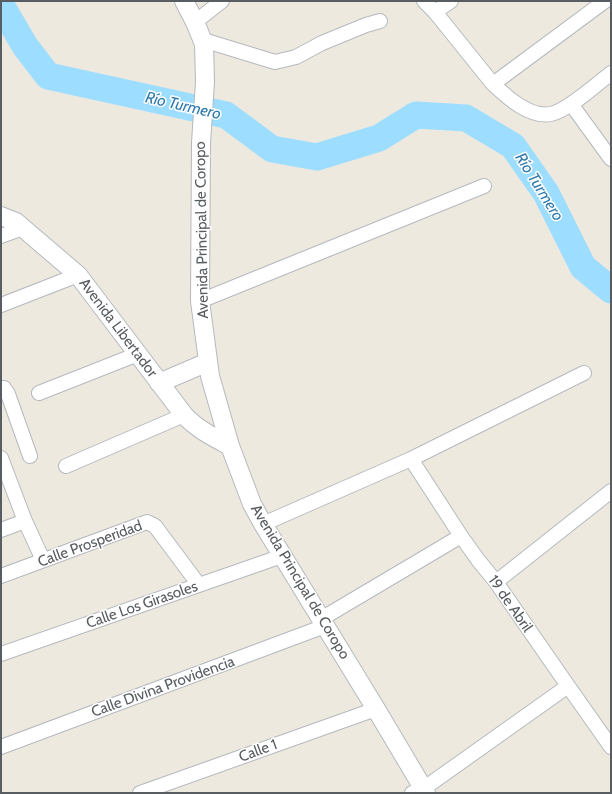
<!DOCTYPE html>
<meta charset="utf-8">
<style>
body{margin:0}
#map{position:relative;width:612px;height:794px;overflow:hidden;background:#ede9df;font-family:Cabin,sans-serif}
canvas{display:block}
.frame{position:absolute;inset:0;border:2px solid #585d62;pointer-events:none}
</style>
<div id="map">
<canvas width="612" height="794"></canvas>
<div class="frame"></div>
</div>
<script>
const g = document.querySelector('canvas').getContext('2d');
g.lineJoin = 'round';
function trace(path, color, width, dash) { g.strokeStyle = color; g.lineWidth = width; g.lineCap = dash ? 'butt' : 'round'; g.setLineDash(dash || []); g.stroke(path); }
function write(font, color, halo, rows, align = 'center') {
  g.font = font + ' Cabin,sans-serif'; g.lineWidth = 3; g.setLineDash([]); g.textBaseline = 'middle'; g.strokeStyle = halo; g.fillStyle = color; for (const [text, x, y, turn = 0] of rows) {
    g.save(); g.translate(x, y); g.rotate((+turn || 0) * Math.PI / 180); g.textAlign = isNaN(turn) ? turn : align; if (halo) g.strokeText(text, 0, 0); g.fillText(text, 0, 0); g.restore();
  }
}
trace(new Path2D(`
 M 1,5 L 25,46 L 48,76 L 226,115 L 272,149 L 317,157 L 379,138 L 416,115 L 466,118 L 513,146 L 546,193 L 583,267 L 611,290`), '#9dddff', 27);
const minor = new Path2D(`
 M 424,1 L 435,12 L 493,84 L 605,1
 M 435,12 L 451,1
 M 195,22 L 222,1
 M 203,40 L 275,62 L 296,57 L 322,43 L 366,25 L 380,21
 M 493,84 C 507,97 529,118 551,114 C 567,111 597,84 611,73
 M 571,104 L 611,159
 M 1,236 L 23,228
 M 200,301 L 484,186
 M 1,305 L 78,275
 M 1,388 L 4,388 L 8,394 L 30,456
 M 39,393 L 138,354
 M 1,458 L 25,521 L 43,560
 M 411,459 L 461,536 L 478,560 L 496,582 L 568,686 L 611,747
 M 66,466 L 184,415
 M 263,524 L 411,459 L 584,373
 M 1,530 L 25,521
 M 1,576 L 147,522 L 155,526 L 199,585
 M 496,582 L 611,491
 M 321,619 L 461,536
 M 1,654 L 282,556
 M 1,747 L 325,626
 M 140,793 L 376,709
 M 412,793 L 423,789 L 568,686`);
const tertiary = new Path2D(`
 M 184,1 L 195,22 L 204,44 L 205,82 L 201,143 L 200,301 L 210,376 L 230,446 L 252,504 L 263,524 L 376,709 L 426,793
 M 1,216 L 16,222 L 78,275 L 184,415 C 197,429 213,437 230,446
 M 159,383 L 208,362`);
trace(minor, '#b5b9be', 16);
trace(tertiary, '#b5b9be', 20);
trace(minor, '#fff', 14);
trace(tertiary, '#fff', 18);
write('15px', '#585d62', '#fff', [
 ["Avenida Principal de Coropo",202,230,-91],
 ["Avenida Libertador",118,328,53],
 ["Calle Prosperidad",90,544,-20],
 ["Avenida Principal de Coropo",300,582,59],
 ["19 de Abril",510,604,55],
 ["Calle Los Girasoles",142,605,-19],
 ["Calle Divina Providencia",163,687,-20],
 ["Calle 1",258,751,-20]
]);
write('italic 16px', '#327aae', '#fff', [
 ["Río Turmero",183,106,13],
 ["Río Turmero",539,187,58]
]);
</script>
